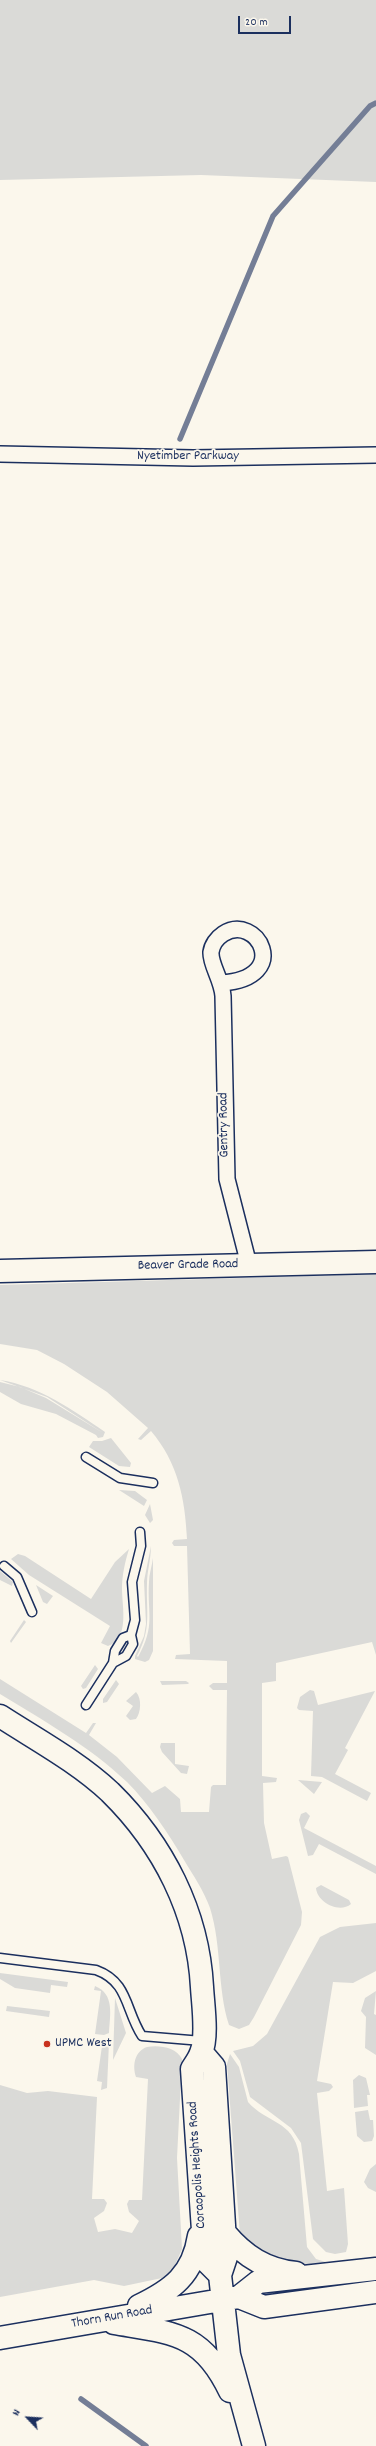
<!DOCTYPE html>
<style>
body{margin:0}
#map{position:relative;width:376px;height:2446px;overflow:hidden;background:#fbf7ec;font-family:Dekko,sans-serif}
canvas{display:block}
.north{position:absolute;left:8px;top:2398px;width:40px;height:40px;-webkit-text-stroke:3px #fbf7ec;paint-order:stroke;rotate:295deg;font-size:11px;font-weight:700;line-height:16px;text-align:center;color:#1b2f5e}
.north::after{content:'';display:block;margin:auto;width:14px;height:18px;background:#1b2f5e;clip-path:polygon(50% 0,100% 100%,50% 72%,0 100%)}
.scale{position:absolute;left:238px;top:16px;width:53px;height:18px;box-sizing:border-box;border:2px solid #1b2f5e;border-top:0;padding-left:5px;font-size:12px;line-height:14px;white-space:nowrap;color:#1b2f5e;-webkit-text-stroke:3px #fbf7ec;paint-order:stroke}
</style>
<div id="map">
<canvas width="376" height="2446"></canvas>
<div class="north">N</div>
<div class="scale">20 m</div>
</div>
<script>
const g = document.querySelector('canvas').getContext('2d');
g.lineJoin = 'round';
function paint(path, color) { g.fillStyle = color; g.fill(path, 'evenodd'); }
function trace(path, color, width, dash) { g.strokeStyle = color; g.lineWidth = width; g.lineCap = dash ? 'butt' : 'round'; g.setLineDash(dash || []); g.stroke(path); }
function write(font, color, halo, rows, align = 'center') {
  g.font = font + ' Dekko,sans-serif'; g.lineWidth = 3.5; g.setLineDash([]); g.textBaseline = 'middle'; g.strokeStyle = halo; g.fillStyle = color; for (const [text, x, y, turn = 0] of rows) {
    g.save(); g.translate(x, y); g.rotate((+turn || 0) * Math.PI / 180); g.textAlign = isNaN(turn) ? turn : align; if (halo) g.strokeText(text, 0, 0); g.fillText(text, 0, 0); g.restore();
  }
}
paint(new Path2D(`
 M 0,0 L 376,0 L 376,182 L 201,175 L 0,180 Z
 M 376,1274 L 376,1655 L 372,1642 L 276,1663 L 276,1681 L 262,1683 L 262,1776 L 277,1778 L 276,1782 L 263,1783 L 264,1823 L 272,1859 L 286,1856 L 288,1857 L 302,1912 L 301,1925 L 254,2017 L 249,2025 L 239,2029 L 229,2025 C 217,1988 222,1946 210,1908 C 204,1891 193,1875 184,1860 C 168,1833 149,1804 127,1782 C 89,1746 44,1721 0,1694 L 0,1679 L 86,1733 L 93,1723 L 96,1723 L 89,1735 L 117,1757 L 152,1793 L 165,1786 L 180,1799 L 181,1812 L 209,1812 L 211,1787 L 213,1785 L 226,1785 L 227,1690 L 213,1690 L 209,1686 L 213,1683 L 227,1683 L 227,1661 L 175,1659 L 176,1655 L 190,1654 L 187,1546 L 174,1546 L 172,1543 L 174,1540 L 187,1539 C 185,1498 178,1463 151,1431 L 141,1440 L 138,1439 L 148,1428 L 107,1392 L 64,1364 L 37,1350 L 0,1344 L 0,1285 Z
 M 0,1380 C 39,1386 73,1410 105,1432 L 103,1437 L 98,1438 L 96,1435 L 56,1414 L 21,1404 L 0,1392 L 0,1382 L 20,1387 L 46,1398 L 103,1433 L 47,1397 Z
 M 111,1438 L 131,1463 L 130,1467 L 119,1466 L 89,1447 L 93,1441 L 102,1441 Z
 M 119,1490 L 135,1491 L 147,1500 L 144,1506 Z
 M 150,1504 L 153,1520 L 150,1523 L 145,1515 Z
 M 151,1546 C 151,1559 147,1571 147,1583 C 146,1613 152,1628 137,1656 L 138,1657 C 156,1625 147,1614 149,1582 C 149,1574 152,1566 153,1558 L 153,1651 L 149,1660 L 145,1662 L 135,1659 L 135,1656 L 144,1636 L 146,1624 L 144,1581 Z
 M 129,1549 C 125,1562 122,1575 122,1589 C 122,1607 130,1638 108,1646 L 101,1643 L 110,1626 L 29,1575 L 11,1559 L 18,1554 L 25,1556 L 91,1599 L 115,1562 Z
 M 0,1571 L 13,1582 L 12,1586 L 0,1580 Z
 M 36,1585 L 53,1596 L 47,1604 L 43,1602 Z
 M 24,1620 L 26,1622 L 11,1643 L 10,1641 Z
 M 95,1665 L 98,1669 L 86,1688 L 83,1689 L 81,1686 Z
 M 116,1680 L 119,1684 L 107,1702 L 103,1703 L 103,1699 Z
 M 160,1681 L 186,1681 L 189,1683 L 188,1684 L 162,1685 Z
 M 310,1690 L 314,1691 L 318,1705 L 375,1691 L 345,1748 L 348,1750 L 335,1774 L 371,1793 L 367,1801 L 322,1777 L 311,1776 L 313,1711 L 299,1710 L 297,1708 L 300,1697 Z
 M 136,1692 C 142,1698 141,1713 136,1719 L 130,1720 L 126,1716 L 133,1706 L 126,1701 Z
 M 161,1743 L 175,1743 L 175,1764 L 189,1766 L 187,1774 L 181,1773 L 162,1752 L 160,1747 Z
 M 298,1780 L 322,1782 L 314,1794 Z
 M 306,1812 L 310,1816 L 304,1828 L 376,1866 L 376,1874 L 319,1844 L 313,1855 L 308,1856 L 299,1820 L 301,1814 Z
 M 321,1885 L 349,1900 L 351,1904 C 339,1914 317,1902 316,1888 Z
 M 376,1923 L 376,1971 L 353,1983 L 333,1982 L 317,2081 L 331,2084 L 333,2087 L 329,2091 L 317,2093 L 327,2191 L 344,2188 L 348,2244 L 346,2252 L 335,2254 L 326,2252 L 313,2239 L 301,2143 L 291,2128 L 250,2097 L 240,2061 L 233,2051 L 253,2046 L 267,2034 L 320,1937 L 340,1927 Z
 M 0,1973 L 68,1982 L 67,1987 L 51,1985 L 50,1993 L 15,1988 L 0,1979 Z
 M 95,1986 C 115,1994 110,2015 109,2033 L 104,2035 L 95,2034 L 101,1991 L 94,1990 Z
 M 376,1991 L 374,2014 L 376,2015 L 376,2055 L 365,2048 L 366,2017 L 361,2011 L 365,1998 Z
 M 115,1998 L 126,2033 L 113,2060 Z
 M 7,2006 L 50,2011 L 49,2017 L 6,2011 Z
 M 103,2039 L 109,2042 L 107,2088 L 101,2090 L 102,2082 L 97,2081 Z
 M 147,2047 C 159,2045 176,2047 182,2059 L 177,2158 L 182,2249 L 172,2272 L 162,2278 L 124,2286 L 94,2280 L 0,2297 L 0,2085 L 27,2093 L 48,2091 L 97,2097 L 92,2199 L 104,2199 L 107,2203 L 104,2211 L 94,2218 L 98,2232 L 115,2229 L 132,2233 L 139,2221 L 129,2212 L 127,2204 L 129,2200 L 142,2200 L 148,2079 L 136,2077 C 132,2065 135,2051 147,2047 Z
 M 230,2054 L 239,2067 L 248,2102 C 266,2123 293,2120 299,2154 L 307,2247 L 316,2259 L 329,2263 L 278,2270 L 240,2235 L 227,2064 Z
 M 359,2075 L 366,2078 L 370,2095 L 367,2095 L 368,2106 L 354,2108 L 353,2080 Z
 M 368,2110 L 370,2120 L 373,2120 L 374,2136 L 372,2141 L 364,2142 L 357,2136 L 355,2112 Z
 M 376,2164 L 376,2192 L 368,2188 L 364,2182 L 370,2169 Z`), '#dadad7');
trace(new Path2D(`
 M 180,439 L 273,216 L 370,106 L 376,103
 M 81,2399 L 146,2446`), '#747e96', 5.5);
const service = new Path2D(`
 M 86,1457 L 120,1478 L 153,1483
 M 4,1566 L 17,1577 L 32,1612
 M 113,1663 L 126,1656 L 133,1644 L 131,1635 L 135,1620 L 132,1582 L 141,1546 L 140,1532
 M 86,1705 L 113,1663 L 115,1651 L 123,1638 L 131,1635
 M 0,1958 L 96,1970 C 129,1982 125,2010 142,2036 L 202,2041`);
const minor = new Path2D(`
 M 0,454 L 193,458 L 376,455
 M 222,983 C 293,978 257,912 223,934 C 217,938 212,945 211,952 C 210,964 222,980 223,996 L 227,1179 L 249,1265`);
const secondary = new Path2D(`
 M 0,1271 L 376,1262
 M 0,1716 C 37,1740 78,1762 110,1792 C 163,1844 198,1912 202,1987 C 203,2005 208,2037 201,2053 C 199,2059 195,2064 192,2069 L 205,2260 L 220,2275
 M 202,2053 L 214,2067 L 226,2257 L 220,2275 L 229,2355 L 254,2446
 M 225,2233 C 244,2256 266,2270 296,2273
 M 239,2297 L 264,2307 L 376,2292
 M 139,2306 C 172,2290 193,2275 199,2236
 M 114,2323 C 172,2333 202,2332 230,2391
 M 0,2338 L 239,2297 L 258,2282 L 376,2269`);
trace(service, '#1b2f5e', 11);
trace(minor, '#1b2f5e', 18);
trace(secondary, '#1b2f5e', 25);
trace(service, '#fbf7ec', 8);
trace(minor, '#fbf7ec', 15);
trace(secondary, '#fbf7ec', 22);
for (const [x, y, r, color] of [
 [47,2044,4,"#c8321e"]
]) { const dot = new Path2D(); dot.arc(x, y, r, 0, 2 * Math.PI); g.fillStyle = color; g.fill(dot); trace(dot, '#fbf7ec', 1.5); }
write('14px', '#1b2f5e', '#fbf7ec', [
 ["Nyetimber Parkway",188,457],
 ["Gentry Road",225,1125,-91],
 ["Beaver Grade Road",188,1266,-1],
 ["Coraopolis Heights Road",198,2165,-94],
 ["Thorn Run Road",112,2318,-10]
]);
write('14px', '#1b2f5e', '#fbf7ec', [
 ["UPMC West",55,2044]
], 'left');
</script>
